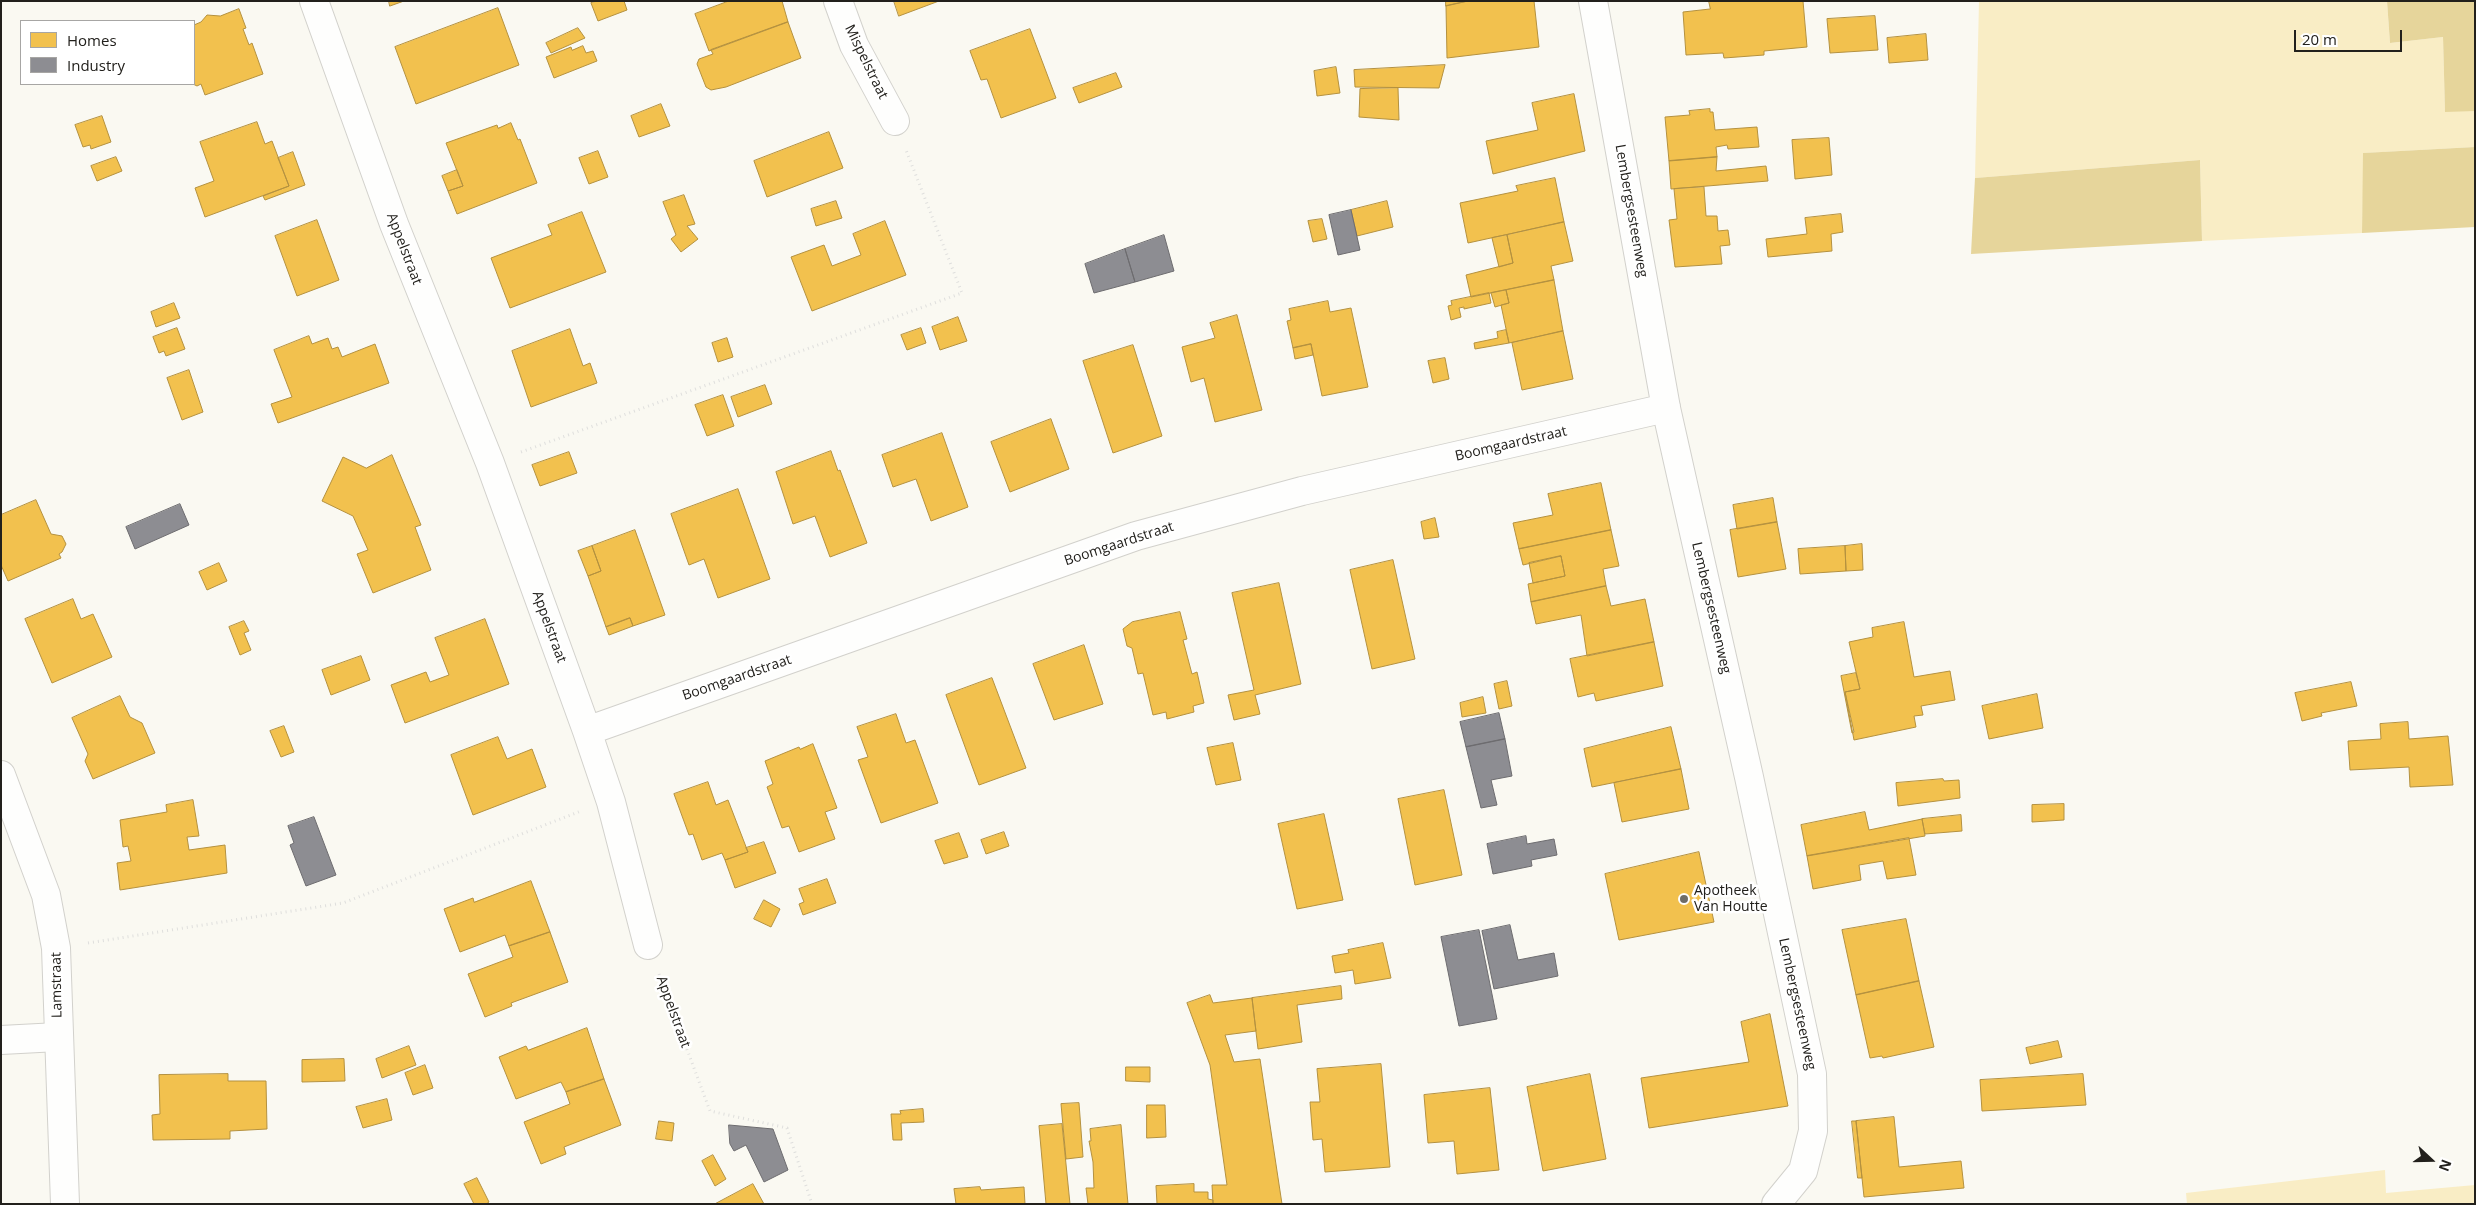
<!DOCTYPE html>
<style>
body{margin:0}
#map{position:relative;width:2476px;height:1205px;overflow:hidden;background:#faf9f2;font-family:"Open Sans",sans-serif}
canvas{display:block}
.frame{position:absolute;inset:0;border:2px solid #22201c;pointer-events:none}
.legend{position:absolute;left:20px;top:20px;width:175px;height:65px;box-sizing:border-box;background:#fff;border:1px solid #a7a6a4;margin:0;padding:6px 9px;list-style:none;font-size:15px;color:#22201c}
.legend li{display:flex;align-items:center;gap:10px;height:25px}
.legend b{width:25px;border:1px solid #a7a6a4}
.north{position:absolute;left:2406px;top:1135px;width:50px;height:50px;-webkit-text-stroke:4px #fff;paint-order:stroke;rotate:111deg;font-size:14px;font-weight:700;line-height:20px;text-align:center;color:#22201c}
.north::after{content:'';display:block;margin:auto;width:18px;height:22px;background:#22201c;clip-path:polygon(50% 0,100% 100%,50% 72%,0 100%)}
.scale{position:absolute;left:2294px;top:30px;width:108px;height:22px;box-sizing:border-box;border:2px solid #22201c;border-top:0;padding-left:6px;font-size:15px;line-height:18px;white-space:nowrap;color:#22201c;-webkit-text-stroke:4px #fff;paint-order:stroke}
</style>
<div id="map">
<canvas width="2476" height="1205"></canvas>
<div class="frame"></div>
<ul class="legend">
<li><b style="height:14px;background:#f2c14e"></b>Homes</li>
<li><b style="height:14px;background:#8d8d92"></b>Industry</li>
</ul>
<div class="north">N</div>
<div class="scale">20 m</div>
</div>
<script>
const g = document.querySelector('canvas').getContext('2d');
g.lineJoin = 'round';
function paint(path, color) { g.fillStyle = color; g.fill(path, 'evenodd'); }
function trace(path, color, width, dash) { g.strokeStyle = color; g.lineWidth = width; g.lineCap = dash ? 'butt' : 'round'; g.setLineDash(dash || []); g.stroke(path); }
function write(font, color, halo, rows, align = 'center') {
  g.font = font + ' "Open Sans",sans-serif'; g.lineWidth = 5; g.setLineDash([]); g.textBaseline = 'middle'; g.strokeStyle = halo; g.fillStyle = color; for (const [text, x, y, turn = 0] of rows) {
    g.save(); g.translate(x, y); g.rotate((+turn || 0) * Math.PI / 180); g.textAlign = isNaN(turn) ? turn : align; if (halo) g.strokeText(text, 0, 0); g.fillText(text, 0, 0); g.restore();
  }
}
paint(new Path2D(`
 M 1979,1 L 2387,1 L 2390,43 L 2443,37 L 2445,111 L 2475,111 L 2475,147 L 2364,153 L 2362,233 L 2202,241 L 2200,160 L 1975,178 Z
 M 2385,1170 L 2386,1193 L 2475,1185 L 2475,1204 L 2187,1204 L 2186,1193 Z`), '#f9edc5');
paint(new Path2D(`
 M 2387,1 L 2475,1 L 2475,111 L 2445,112 L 2443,37 L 2390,43 Z
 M 2475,147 L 2475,227 L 2362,233 L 2363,153 Z
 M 2200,160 L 2202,241 L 1971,254 L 1975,178 Z`), '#e6d59b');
const homes = new Path2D(`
 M 389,1 L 404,1 L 390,6 Z
 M 597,1 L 624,1 L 627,10 L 598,21 L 591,3 Z
 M 729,1 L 782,1 L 788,22 L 709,51 L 695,14 Z
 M 894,1 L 939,1 L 899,16 Z
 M 1446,1 L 1468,1 L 1446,6 Z
 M 1468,1 L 1534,1 L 1539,47 L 1447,58 L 1446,6 Z
 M 1709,1 L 1803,1 L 1807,47 L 1764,51 L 1764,55 L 1724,58 L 1723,53 L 1686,55 L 1683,12 L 1710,9 Z
 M 498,8 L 519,65 L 416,104 L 395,47 Z
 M 239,9 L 246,28 L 243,29 L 249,45 L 252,43 L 263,74 L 205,95 L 201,84 L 197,86 L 193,84 L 194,25 L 201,22 L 207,15 L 220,16 Z
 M 1875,16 L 1878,50 L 1830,53 L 1827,19 Z
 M 788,22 L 801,58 L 726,87 L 711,90 L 706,87 L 697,64 L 699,59 L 713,54 L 711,50 Z
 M 578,28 L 585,38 L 551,53 L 546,43 Z
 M 1030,29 L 1056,98 L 1001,118 L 987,79 L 981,80 L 970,51 Z
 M 1926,34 L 1928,60 L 1889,63 L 1887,38 Z
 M 583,46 L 586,53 L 593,51 L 597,61 L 554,78 L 546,57 L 571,47 L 572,50 Z
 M 1445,65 L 1439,88 L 1355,87 L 1354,70 Z
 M 1336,67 L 1340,93 L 1317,96 L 1314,71 Z
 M 1116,73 L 1122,87 L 1079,103 L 1073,88 Z
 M 1398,88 L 1399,120 L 1359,117 L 1360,89 Z
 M 1574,94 L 1585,151 L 1493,174 L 1486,141 L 1538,130 L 1532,103 Z
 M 661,104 L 670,126 L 639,137 L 631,116 Z
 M 1710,109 L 1710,112 L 1713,112 L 1715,130 L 1757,127 L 1759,147 L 1728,149 L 1727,145 L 1716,147 L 1717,157 L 1669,161 L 1665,117 L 1690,115 L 1689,111 Z
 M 102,116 L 111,142 L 91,149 L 90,145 L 83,147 L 75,125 Z
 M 257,122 L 265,144 L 272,141 L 289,186 L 205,217 L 195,188 L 214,181 L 200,142 Z
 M 511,123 L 518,140 L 520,139 L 537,183 L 457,214 L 448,191 L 463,186 L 446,143 L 497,125 L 498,128 Z
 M 829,132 L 843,168 L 767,197 L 754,161 Z
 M 1829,138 L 1832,175 L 1795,179 L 1792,140 Z
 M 598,151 L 608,177 L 589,184 L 579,158 Z
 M 293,152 L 305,185 L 265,200 L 263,196 L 289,186 L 278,158 Z
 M 116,157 L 122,171 L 97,181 L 91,166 Z
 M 1717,157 L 1716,171 L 1766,166 L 1768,181 L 1671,189 L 1669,161 Z
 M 457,170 L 463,186 L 448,191 L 442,176 Z
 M 1555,178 L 1564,222 L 1468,243 L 1460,203 L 1518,191 L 1516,186 Z
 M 1704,187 L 1706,216 L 1717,216 L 1718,231 L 1728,230 L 1730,245 L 1720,246 L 1722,264 L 1675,267 L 1669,220 L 1677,219 L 1674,189 Z
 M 684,195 L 695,224 L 687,226 L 698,239 L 681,252 L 671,239 L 676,235 L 663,202 Z
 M 836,201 L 842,218 L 816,226 L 811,209 Z
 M 1387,201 L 1393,227 L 1357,236 L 1351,210 Z
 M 582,212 L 606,272 L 510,308 L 491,258 L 552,235 L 548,225 Z
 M 1841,214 L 1843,232 L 1831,234 L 1832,251 L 1768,257 L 1766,239 L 1807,234 L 1805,218 Z
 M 1322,219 L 1327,239 L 1313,242 L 1308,221 Z
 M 317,220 L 339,280 L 297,296 L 275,236 Z
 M 885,221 L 906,275 L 812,311 L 791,257 L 824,245 L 832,266 L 861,255 L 853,234 Z
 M 1564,222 L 1573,261 L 1551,266 L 1554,280 L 1471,297 L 1466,275 L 1513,263 L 1507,235 Z
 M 1507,235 L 1513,263 L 1499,267 L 1492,238 Z
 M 1554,280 L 1563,331 L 1509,343 L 1501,305 L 1509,303 L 1506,290 Z
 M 1506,290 L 1509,303 L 1495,307 L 1491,293 Z
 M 1489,293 L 1491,303 L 1464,309 L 1464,307 L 1459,308 L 1461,317 L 1451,320 L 1448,306 L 1452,305 L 1451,301 Z
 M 1328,301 L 1330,312 L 1351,308 L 1368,387 L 1322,396 L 1311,344 L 1293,348 L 1287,321 L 1291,320 L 1289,309 Z
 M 174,303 L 180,318 L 156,327 L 151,312 Z
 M 1237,315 L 1262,410 L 1215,422 L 1204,378 L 1191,382 L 1182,347 L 1215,338 L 1210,323 Z
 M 958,317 L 967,341 L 940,350 L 932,327 Z
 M 177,328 L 185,349 L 166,356 L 164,351 L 159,353 L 153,337 Z
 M 921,328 L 926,343 L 907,350 L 901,335 Z
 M 570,329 L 583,366 L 590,363 L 597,383 L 531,407 L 512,351 Z
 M 1506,330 L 1509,343 L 1475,349 L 1474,343 L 1498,338 L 1497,332 Z
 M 1563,331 L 1573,379 L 1522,390 L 1512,343 Z
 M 309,336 L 312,344 L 328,338 L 332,349 L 338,347 L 342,357 L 375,344 L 389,383 L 278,423 L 271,404 L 292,397 L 274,350 Z
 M 727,338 L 733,357 L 718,362 L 712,343 Z
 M 1311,344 L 1313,355 L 1295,359 L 1293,348 Z
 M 1133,345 L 1162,436 L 1113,453 L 1083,361 Z
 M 1445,358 L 1449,379 L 1433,383 L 1428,361 Z
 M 189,370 L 203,412 L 182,420 L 167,378 Z
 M 765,385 L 772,404 L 738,417 L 731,397 Z
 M 723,395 L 734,426 L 707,436 L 695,405 Z
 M 1051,419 L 1069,469 L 1010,492 L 991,442 Z
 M 942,433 L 968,507 L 931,521 L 916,479 L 893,487 L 882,455 Z
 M 831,451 L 838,471 L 840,470 L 867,543 L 830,557 L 815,516 L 793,524 L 776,472 Z
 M 569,452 L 577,473 L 540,486 L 532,465 Z
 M 392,455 L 421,525 L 415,527 L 431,570 L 373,593 L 357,554 L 368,550 L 353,516 L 322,501 L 343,457 L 366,468 Z
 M 1601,483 L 1611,530 L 1519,549 L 1513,523 L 1553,515 L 1548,494 Z
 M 738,489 L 770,579 L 718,598 L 704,559 L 689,565 L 671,514 Z
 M 1773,498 L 1777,522 L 1737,529 L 1733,505 Z
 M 36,500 L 51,534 L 62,536 L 66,544 L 62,552 L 59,554 L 61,558 L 8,581 L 1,565 L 1,515 Z
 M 1435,518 L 1439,537 L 1424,539 L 1421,522 Z
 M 1777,522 L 1786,569 L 1738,577 L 1730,530 Z
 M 635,530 L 665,615 L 633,626 L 630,618 L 606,627 L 588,576 L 601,571 L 592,546 Z
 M 1611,530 L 1619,566 L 1603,569 L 1606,586 L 1531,602 L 1528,584 L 1565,576 L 1561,556 L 1523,565 L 1519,549 Z
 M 1862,544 L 1863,570 L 1846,571 L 1845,546 Z
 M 592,546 L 601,571 L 588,576 L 578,551 Z
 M 1845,546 L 1846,571 L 1800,574 L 1798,549 Z
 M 1561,556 L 1565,576 L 1533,583 L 1529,563 Z
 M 1393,560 L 1415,659 L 1372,669 L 1350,570 Z
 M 219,563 L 227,581 L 207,590 L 199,572 Z
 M 1279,583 L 1301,684 L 1255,695 L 1260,714 L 1234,720 L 1228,695 L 1254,690 L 1232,593 Z
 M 1606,586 L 1611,606 L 1645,599 L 1654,642 L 1587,656 L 1581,615 L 1536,624 L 1531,602 Z
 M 73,599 L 81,619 L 93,614 L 112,657 L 52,683 L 25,619 Z
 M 1180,612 L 1187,639 L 1183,640 L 1192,674 L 1197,672 L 1204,703 L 1193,706 L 1194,712 L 1167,719 L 1166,712 L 1153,715 L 1143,673 L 1138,674 L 1132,648 L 1127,646 L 1123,629 L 1132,622 Z
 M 630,618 L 633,626 L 609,635 L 606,627 Z
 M 485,619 L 509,684 L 405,723 L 391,685 L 426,672 L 430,682 L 449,675 L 435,638 Z
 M 244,621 L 249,631 L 244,633 L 251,650 L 240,655 L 229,627 Z
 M 1904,622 L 1914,677 L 1950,671 L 1955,700 L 1921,706 L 1923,715 L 1914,716 L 1916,727 L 1854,740 L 1845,692 L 1860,689 L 1849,642 L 1873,637 L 1872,628 Z
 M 1654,642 L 1663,686 L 1596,701 L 1594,693 L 1578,697 L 1570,659 Z
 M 1084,645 L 1103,704 L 1054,720 L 1033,664 Z
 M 361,656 L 370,680 L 331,695 L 322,670 Z
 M 1856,673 L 1860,689 L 1845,692 L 1854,732 L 1852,733 L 1841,676 Z
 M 992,678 L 1026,768 L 979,785 L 946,695 Z
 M 1507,681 L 1512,706 L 1499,709 L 1494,684 Z
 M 2351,682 L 2357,706 L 2321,713 L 2322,716 L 2302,721 L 2295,693 Z
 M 2037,694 L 2043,728 L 1989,739 L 1982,706 Z
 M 120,696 L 130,717 L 142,723 L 155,753 L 93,779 L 85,761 L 88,754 L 72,718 Z
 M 1483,697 L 1486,713 L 1462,717 L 1460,703 Z
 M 896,714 L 906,743 L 915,740 L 938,803 L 881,823 L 858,760 L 868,757 L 857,727 Z
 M 2408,722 L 2409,739 L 2448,736 L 2453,785 L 2410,787 L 2409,767 L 2350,770 L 2348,741 L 2381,739 L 2380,724 Z
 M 284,726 L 294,752 L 281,757 L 270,731 Z
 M 1671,727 L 1681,769 L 1592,787 L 1584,749 Z
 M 498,737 L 507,759 L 532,749 L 546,787 L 473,815 L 451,755 Z
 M 1233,743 L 1241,780 L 1216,785 L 1207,748 Z
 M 813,744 L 837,808 L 825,812 L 835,839 L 799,852 L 789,826 L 782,828 L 767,787 L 773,784 L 765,761 L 799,747 L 800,749 Z
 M 1681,769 L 1689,809 L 1622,822 L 1614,783 Z
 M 1943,779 L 1944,781 L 1959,780 L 1960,798 L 1898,806 L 1896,783 Z
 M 708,782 L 716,805 L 728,800 L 748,852 L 725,860 L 722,853 L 702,860 L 693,834 L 689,835 L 674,794 Z
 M 1444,790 L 1462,875 L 1415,885 L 1398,799 Z
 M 193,800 L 199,836 L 187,837 L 189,850 L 225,845 L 227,873 L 120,890 L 117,863 L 131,861 L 128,846 L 123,847 L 120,820 L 167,812 L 166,805 Z
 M 2064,804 L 2064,820 L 2032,822 L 2032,805 Z
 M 1865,812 L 1869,830 L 1922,819 L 1925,836 L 1807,856 L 1801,825 Z
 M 1324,814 L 1343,900 L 1297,909 L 1278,824 Z
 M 1961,815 L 1962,831 L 1925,834 L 1922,819 Z
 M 1004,832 L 1009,846 L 986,854 L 981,840 Z
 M 959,833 L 968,857 L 944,864 L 935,841 Z
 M 1909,838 L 1916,875 L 1887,879 L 1883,861 L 1859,865 L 1861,880 L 1813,889 L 1807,856 Z
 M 764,842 L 776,873 L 735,888 L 725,860 L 748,852 L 746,848 Z
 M 1699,852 L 1714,922 L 1619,940 L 1605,874 Z
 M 827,879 L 836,903 L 803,915 L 799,904 L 804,902 L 799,889 Z
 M 531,881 L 550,932 L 509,946 L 505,935 L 460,952 L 444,909 L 473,898 L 474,902 Z
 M 764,900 L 780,909 L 771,927 L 754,919 Z
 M 1906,919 L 1919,981 L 1856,995 L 1842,930 Z
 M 550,932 L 568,982 L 511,1003 L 512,1006 L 485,1017 L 468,974 L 513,957 L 509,946 Z
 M 1383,943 L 1391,978 L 1355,984 L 1353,970 L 1335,973 L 1332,956 L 1349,953 L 1348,950 Z
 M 1919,981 L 1934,1047 L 1883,1058 L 1882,1056 L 1870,1058 L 1856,995 Z
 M 1341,986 L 1342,999 L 1297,1005 L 1302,1042 L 1258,1049 L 1252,998 Z
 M 1210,995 L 1213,1003 L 1252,998 L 1256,1031 L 1225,1035 L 1234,1062 L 1260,1059 L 1282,1204 L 1213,1204 L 1212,1185 L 1227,1185 L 1210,1065 L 1187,1003 Z
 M 1770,1014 L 1788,1106 L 1649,1128 L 1641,1078 L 1749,1062 L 1741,1022 Z
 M 587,1028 L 604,1079 L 566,1092 L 561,1082 L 516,1099 L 499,1057 L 526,1046 L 528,1050 Z
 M 2058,1041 L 2062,1057 L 2030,1064 L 2026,1048 Z
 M 409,1046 L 416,1065 L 382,1078 L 376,1059 Z
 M 344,1059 L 345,1081 L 302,1082 L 302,1060 Z
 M 1381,1064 L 1390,1167 L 1325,1172 L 1322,1139 L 1313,1140 L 1310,1102 L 1320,1102 L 1317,1069 Z
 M 425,1065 L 433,1088 L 413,1095 L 405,1073 Z
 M 1126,1067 L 1150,1067 L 1150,1082 L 1126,1081 Z
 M 228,1074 L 228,1081 L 266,1081 L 267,1129 L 230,1131 L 230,1139 L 153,1140 L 152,1115 L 160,1114 L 159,1075 Z
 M 1590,1074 L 1606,1159 L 1543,1171 L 1527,1087 Z
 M 2083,1074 L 2086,1105 L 1982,1111 L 1980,1080 Z
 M 604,1079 L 621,1125 L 564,1147 L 566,1154 L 541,1164 L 524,1122 L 570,1104 L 566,1092 Z
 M 1490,1088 L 1499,1170 L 1457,1174 L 1454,1141 L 1428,1143 L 1424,1095 Z
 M 387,1099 L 392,1120 L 363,1128 L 356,1107 Z
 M 1079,1103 L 1083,1157 L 1066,1159 L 1061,1104 Z
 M 1147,1105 L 1165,1105 L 1166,1137 L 1147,1138 Z
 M 923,1109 L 924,1122 L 901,1123 L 902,1140 L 893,1140 L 891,1114 L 901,1114 L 900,1111 Z
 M 1894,1117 L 1899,1167 L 1961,1161 L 1964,1188 L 1864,1197 L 1856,1121 Z
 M 659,1121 L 674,1123 L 672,1141 L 656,1139 Z
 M 1852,1121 L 1856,1121 L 1862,1178 L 1858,1178 Z
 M 1062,1124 L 1070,1204 L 1046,1204 L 1039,1126 Z
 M 1121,1125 L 1128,1204 L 1088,1204 L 1086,1188 L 1094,1188 L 1093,1162 L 1089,1141 L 1091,1141 L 1090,1129 Z
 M 713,1155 L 726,1179 L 715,1186 L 702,1161 Z
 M 477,1178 L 489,1202 L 486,1204 L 474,1204 L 464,1184 Z
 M 753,1184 L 764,1204 L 715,1204 Z
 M 1194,1184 L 1194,1192 L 1208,1192 L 1208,1199 L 1213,1200 L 1213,1204 L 1157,1204 L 1156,1186 Z
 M 980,1187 L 981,1190 L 1024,1187 L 1025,1204 L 956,1204 L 954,1189 Z`);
paint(homes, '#f2c14e');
trace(homes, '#b4913f', 1);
const industry = new Path2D(`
 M 1351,210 L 1360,250 L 1338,255 L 1329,215 Z
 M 1164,235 L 1174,271 L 1135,282 L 1125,249 Z
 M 1125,249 L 1135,282 L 1094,293 L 1085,264 Z
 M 180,504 L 189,525 L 135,549 L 126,527 Z
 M 1499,713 L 1505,739 L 1466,747 L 1460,722 Z
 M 1505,739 L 1512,776 L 1491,780 L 1497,805 L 1481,808 L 1466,747 Z
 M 314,817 L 336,875 L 306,886 L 290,845 L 294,843 L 288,826 Z
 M 1526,836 L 1527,844 L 1554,839 L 1557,855 L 1531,860 L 1532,866 L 1493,874 L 1487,844 Z
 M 1510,925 L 1518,960 L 1554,953 L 1558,976 L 1494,989 L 1482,931 Z
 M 1479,930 L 1497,1019 L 1459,1026 L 1441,937 Z
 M 729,1125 L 773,1129 L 788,1170 L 764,1182 L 746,1145 L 734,1151 L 730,1144 Z`);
paint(industry, '#8d8d92');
trace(industry, '#6d6c6f', 1);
const minor = new Path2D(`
 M 314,1 L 394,224 L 490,463 L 587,731 L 611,802 L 648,945
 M 838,1 L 854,45 L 895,121
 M 587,731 L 1136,536 L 1302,491 L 1666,408
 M 1,1040 L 58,1037`);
const tertiary = new Path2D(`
 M 1593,1 L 1666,408 L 1749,777 L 1812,1074 L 1813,1131 L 1803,1171 L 1776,1204
 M 1,775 L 46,895 L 56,948 L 65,1204`);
trace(minor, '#d2d1cc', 30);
trace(tertiary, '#d2d1cc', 30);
trace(new Path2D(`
 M 521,452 L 962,293 L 906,150
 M 88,943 L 343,903 L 581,811
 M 659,974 L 710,1111 L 787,1128 L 812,1204`), '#dfdfdd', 3, [1, 4]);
trace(minor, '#fefefd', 28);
trace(tertiary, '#fefefd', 28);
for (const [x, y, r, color] of [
 [1684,899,5,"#6e6c67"]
]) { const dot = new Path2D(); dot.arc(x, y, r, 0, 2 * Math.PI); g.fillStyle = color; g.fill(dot); trace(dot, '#fff', 2); }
write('14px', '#22201c', '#fff', [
 ["Mispelstraat",866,62,64],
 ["Lembergsesteenweg",1631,211,80],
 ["Appelstraat",404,249,69],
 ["Boomgaardstraat",1511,444,-13],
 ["Boomgaardstraat",1119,544,-18],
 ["Lembergsesteenweg",1711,608,77],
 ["Appelstraat",549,627,70],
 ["Boomgaardstraat",737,678,-19],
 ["Lamstraat",57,985,-91],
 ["Lembergsesteenweg",1797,1004,78],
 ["Appelstraat",673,1012,70]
]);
write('14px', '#22201c', '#fff', [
 ["Apotheek",1694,891],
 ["Van Houtte",1694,907]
], 'left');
</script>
